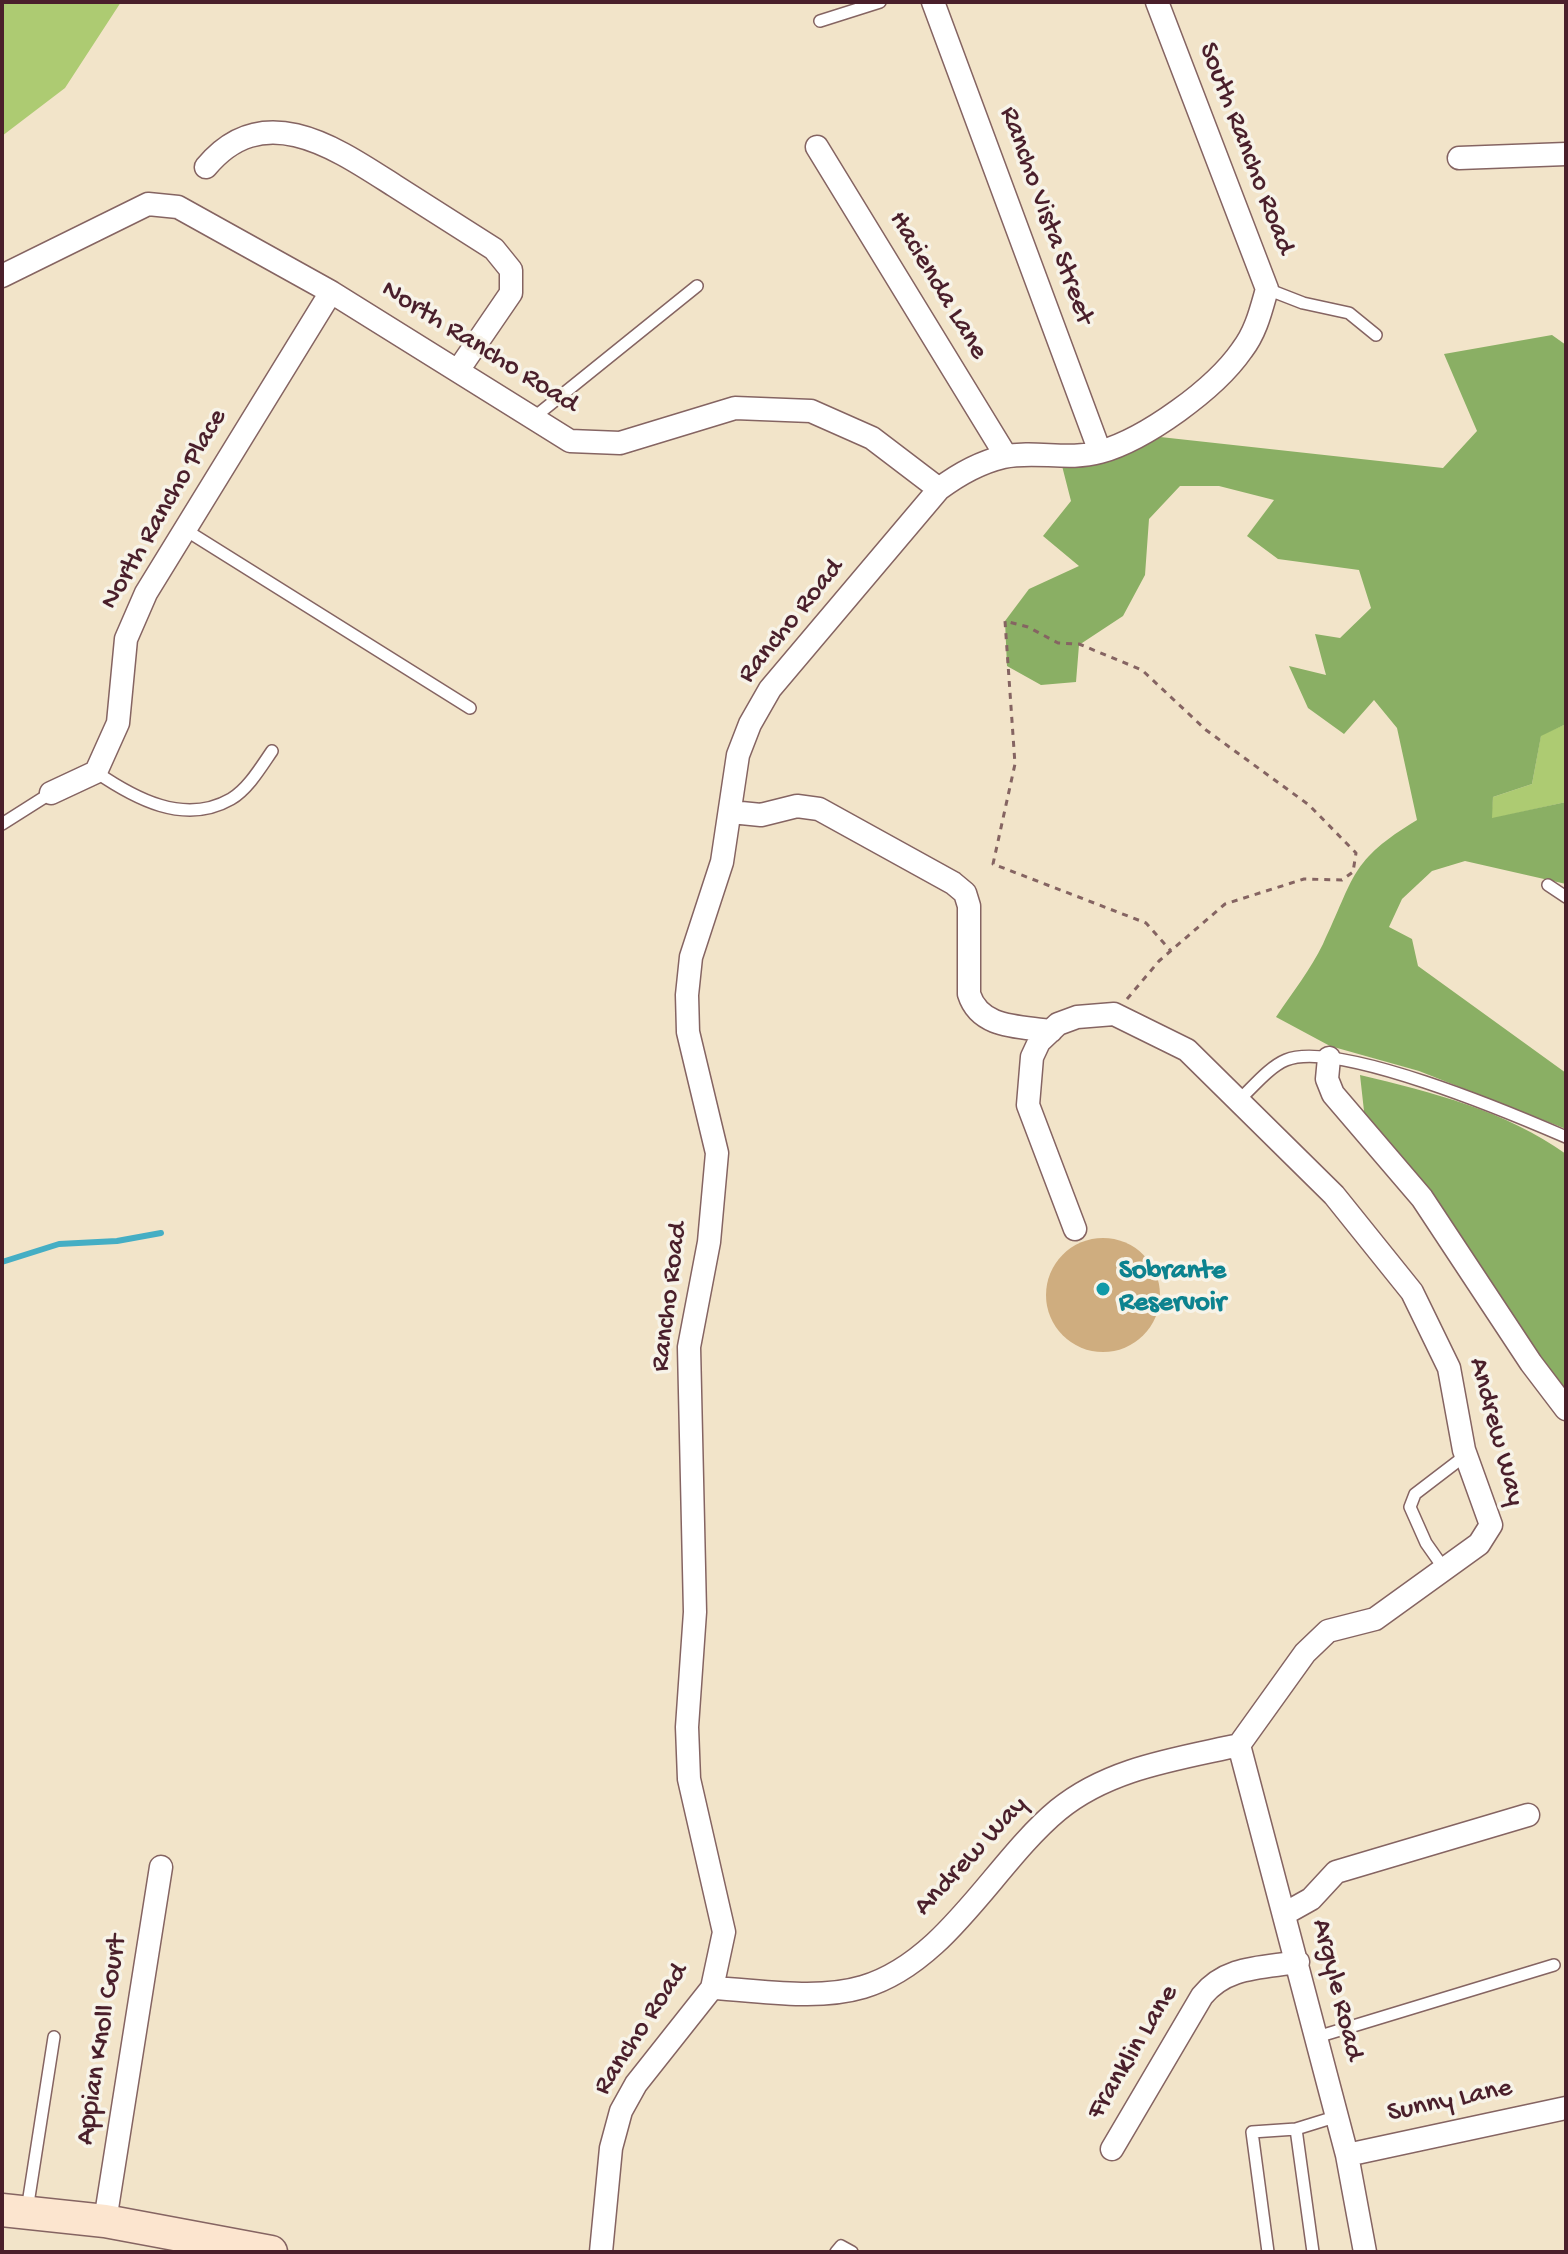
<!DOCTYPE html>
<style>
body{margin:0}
#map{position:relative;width:1568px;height:2254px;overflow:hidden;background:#f2e4c9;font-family:"Gochi Hand",sans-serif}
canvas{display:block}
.frame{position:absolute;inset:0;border:4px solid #4a1f2b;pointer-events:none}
</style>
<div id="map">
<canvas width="1568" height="2254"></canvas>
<div class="frame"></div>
</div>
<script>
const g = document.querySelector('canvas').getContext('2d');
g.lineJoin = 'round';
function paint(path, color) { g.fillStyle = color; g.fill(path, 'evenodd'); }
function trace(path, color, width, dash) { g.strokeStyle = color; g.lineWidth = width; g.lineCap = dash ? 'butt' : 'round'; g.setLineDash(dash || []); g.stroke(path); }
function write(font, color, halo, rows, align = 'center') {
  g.font = font + ' "Gochi Hand",sans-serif'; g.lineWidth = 7; g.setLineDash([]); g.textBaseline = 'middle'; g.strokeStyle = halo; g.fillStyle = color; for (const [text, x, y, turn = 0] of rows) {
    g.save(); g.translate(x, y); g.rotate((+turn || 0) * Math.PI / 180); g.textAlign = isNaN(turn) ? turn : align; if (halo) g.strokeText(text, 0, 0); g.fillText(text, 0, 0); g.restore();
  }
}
paint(new Path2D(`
 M 2,2 L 121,2 L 65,88 L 2,136 Z
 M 1566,724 L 1566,802 L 1491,819 L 1493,797 L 1532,784 L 1541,735 Z`), '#adcb72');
paint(new Path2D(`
 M 1552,335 L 1566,345 L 1566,724 L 1541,736 L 1532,784 L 1493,797 L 1492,818 L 1566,802 L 1566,884 L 1465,861 L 1432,871 L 1402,899 L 1389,927 L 1412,939 L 1418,966 L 1566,1073 L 1566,1129 L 1419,1071 L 1330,1046 L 1276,1017 C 1292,993 1311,969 1323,944 C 1355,877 1349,861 1417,820 L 1397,728 L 1374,700 L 1344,734 L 1308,708 L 1289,666 L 1326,675 L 1315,634 L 1340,638 L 1371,608 L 1359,570 L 1278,559 L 1247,536 L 1274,500 L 1219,486 L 1180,486 L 1149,519 L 1145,575 L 1123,616 L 1079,645 L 1076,682 L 1041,685 L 1007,666 L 1005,621 L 1029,589 L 1079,566 L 1043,536 L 1071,501 L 1060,458 L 1142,435 L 1443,468 L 1477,431 L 1444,354 Z
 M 1360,1075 C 1432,1092 1506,1111 1566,1154 L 1566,1396 L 1365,1120 Z`), '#8aaf64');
trace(new Path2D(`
 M 2,1262 L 59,1244 L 117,1241 L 161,1233`), '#45aec4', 6);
paint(new Path2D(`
 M1046 1295a57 57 0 1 1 114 0a57 57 0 1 1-114 0Z`), '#cfad7f');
const lane = new Path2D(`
 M 820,21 L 880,2
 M 1267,289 L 1303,303 L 1349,313 L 1376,335
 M 532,419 L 697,286
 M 184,529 L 470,708
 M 96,772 C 134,798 184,826 231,799 C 248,789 261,767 272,751
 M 2,824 L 51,793
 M 1548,885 L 1566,897
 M 1239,1100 C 1253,1087 1269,1067 1286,1060 C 1336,1039 1513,1114 1566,1137
 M 1445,1570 L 1426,1543 L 1410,1507 L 1415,1494 L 1466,1455
 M 1317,2037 L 1554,1965
 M 1296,2129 L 1338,2116
 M 27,2210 L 54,2037
 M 836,2252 L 841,2246 L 852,2252
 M 1268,2252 L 1252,2132 L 1296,2129 L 1313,2252`);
const street = new Path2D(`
 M 933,2 L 1100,452
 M 817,147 L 1006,456
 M 1459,158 L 1566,154
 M 206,167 C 264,97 337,149 395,186 C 428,207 461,228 494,249 L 511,270 L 511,293 L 459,369
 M 2,276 L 148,204 L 178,207 L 331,292 L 570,441 L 620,443 L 735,408 L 811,411 L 872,438 L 939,489
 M 51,793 L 96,772 L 118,723 L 126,639 L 146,593 L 331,292
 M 731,812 L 761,815 L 797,806 L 819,809 L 953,883 L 965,893 L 969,906 L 969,994 C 980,1029 1020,1026 1051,1031
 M 1329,1058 L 1327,1079 L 1333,1094 L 1422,1198 L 1531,1363 L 1566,1409
 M 1239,1745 L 1347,2155 L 1365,2252
 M 1286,1913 L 1311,1899 L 1336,1872 L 1528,1815
 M 712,1988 C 759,1990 816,2001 863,1987 C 947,1962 994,1863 1058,1810 C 1109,1768 1177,1759 1239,1745 L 1305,1653 L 1328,1631 L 1375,1619 L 1479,1544 L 1491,1525 L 1464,1450 L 1449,1368 L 1412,1292 L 1334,1195 L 1187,1050 L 1114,1014 L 1077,1017 L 1058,1024 L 1039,1042 L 1032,1057 L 1028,1105 L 1075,1229
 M 1112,2149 L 1202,1996 C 1226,1966 1261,1968 1298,1962
 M 1347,2155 L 1566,2108
 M 105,2221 L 161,1867
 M 601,2252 L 611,2148 L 621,2111 L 636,2084 L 712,1988 L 724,1932 L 689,1779 L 687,1727 L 695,1612 L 689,1347 L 709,1242 L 717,1153 L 688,1032 L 687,995 L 691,957 L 722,862 L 738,755 L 750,724 L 770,689 L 939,489 C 959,474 978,463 1003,457 C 1035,450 1068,461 1100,452 C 1146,439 1215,389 1242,350 C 1256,332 1261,310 1267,289 L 1157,2`);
const secondary = new Path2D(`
 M 2,2210 L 105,2221 L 271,2252`);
trace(lane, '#856462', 14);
trace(street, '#856462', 25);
trace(secondary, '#856462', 35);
trace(new Path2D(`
 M 1127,999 L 1159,961 L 1225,904 L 1304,879 L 1342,880 L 1353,872 L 1356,853 L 1309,805 L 1206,730 L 1142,670 L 1079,644 L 1058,643 L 1028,627 L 1005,621 L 1015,764 L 993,864 L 1146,923 L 1171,951`), '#856462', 3, [6, 6]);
trace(lane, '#fff', 11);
trace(street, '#fff', 22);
trace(secondary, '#fce5cf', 32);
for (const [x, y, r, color] of [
 [1103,1289,8,"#0f9aa8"]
]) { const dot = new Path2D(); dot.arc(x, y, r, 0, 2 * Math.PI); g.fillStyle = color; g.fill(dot); trace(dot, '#f7f3e8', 3); }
write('28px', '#4a1f2b', '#f7f3e8', [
 ["South Rancho Road",1245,149,69],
 ["Rancho Vista Street",1045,216,70],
 ["Hacienda Lane",937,286,59],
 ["North Rancho Road",479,348,32],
 ["North Rancho Place",165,510,-60],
 ["Rancho Road",792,622,-51],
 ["Rancho Road",671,1297,-83],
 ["Andrew Way",1495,1432,75],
 ["Andrew Way",972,1857,-47],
 ["Argyle Road",1336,1990,76],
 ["Rancho Road",642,2030,-57],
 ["Appian Knoll Court",103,2040,-81],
 ["Franklin Lane",1134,2053,-59],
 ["Sunny Lane",1450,2102,-12]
]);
write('bold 28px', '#0d838f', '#f7f3e8', [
 ["Sobrante",1119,1273],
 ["Reservoir",1119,1305]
], 'left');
</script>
